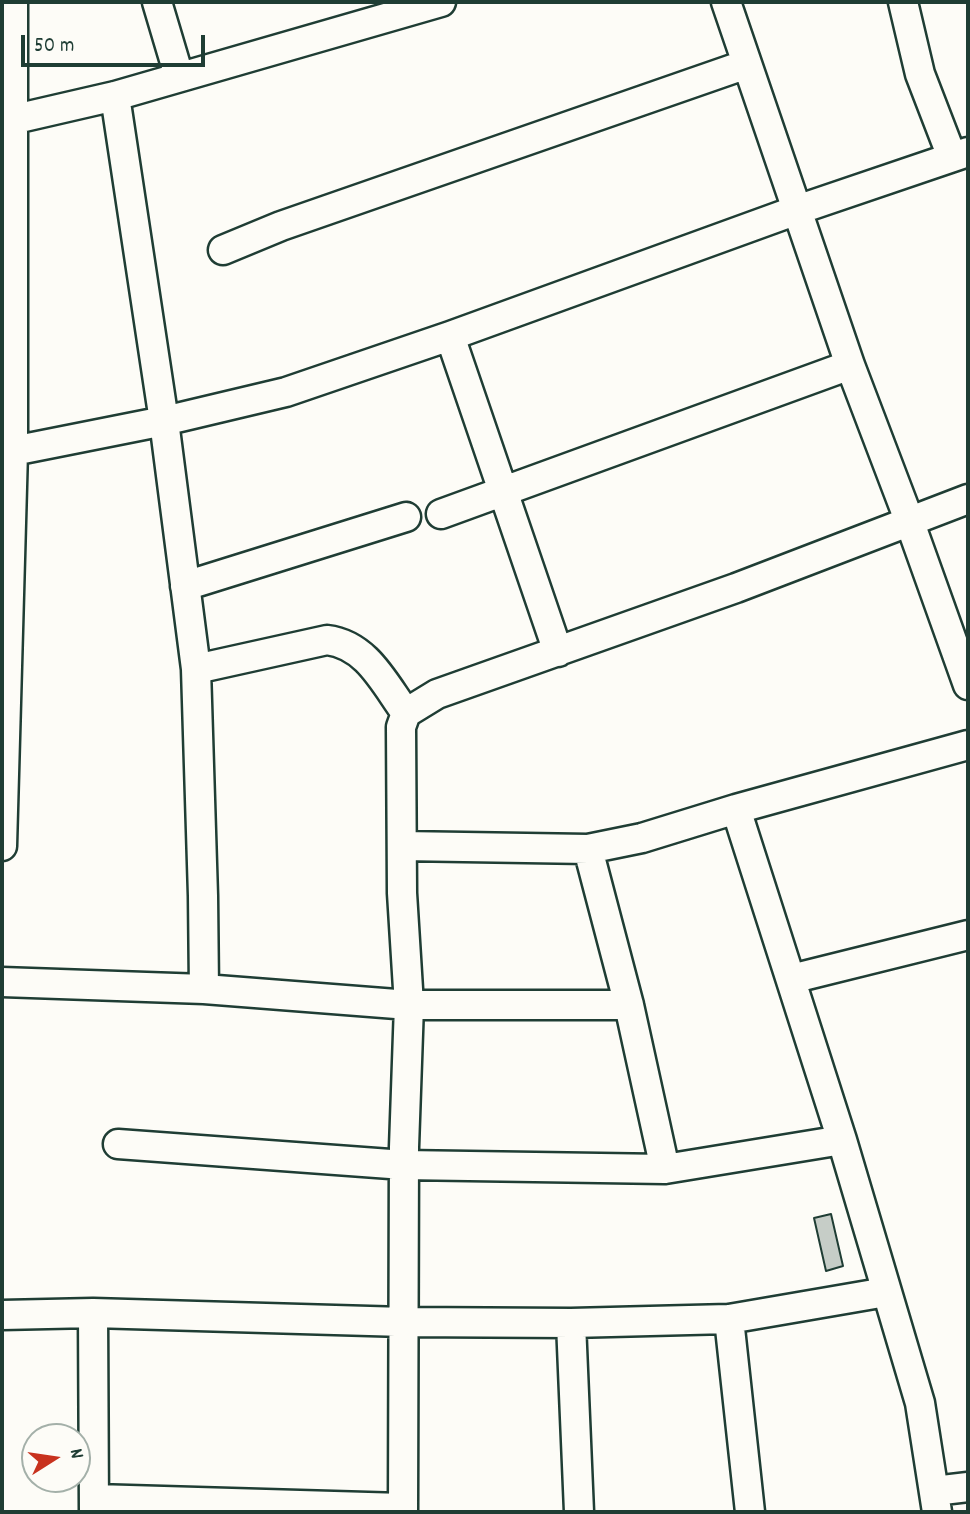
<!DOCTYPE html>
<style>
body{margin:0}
#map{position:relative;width:970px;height:1514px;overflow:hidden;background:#fdfcf7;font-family:Dekko,sans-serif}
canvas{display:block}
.frame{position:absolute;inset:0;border:4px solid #1f3d34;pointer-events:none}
.north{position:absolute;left:21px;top:1423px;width:70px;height:70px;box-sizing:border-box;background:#fdfcf7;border:2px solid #a4b0a9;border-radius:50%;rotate:78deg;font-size:19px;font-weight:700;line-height:28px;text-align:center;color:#1f3d34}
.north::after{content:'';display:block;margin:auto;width:24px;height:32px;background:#c8321e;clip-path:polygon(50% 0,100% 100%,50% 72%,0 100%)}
.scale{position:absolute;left:21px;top:35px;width:184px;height:32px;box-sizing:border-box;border:4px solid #1f3d34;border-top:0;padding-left:9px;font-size:21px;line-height:24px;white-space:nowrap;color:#1f3d34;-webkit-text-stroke:5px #fdfcf7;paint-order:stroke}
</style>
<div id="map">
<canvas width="970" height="1514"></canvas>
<div class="frame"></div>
<div class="north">N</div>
<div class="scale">50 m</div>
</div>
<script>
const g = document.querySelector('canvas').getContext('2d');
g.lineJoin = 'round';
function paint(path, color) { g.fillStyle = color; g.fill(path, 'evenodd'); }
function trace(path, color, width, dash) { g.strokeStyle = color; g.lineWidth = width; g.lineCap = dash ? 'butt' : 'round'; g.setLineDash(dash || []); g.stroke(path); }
const building = new Path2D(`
 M 831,1214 L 843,1266 L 826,1271 L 814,1218 Z`);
paint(building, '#c6cdc7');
trace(building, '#1f3d34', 2);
const minor = new Path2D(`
 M 157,2 L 179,76
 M 726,2 L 850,365 L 909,520 L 968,685
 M 903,2 L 920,74 L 952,157
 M 115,96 L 164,421 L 196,669 L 203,896 L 204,989
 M 11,120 L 115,96 L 441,2
 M 223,250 L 281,226 L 747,64
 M 450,336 L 558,652
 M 2,458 L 13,451 L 164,421 L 286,392 L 450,336 L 797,210 L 968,152
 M 441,514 L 850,365
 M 185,586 L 406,517
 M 196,669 L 327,640 C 367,645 384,683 406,713
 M 736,809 L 842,1140 L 920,1403 L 937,1512
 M 2,846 L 13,451 L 13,2
 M 402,846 L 588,849 L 642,838 L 736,809 L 968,745
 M 588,849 L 629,1005 L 665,1169
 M 791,979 L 968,935
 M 2,982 L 204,989 L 409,1005 L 629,1005
 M 118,1144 L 404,1165 L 665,1169 L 842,1140
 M 93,1313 L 94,1512
 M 2,1315 L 93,1313 L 404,1322 L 571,1323 L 729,1319 L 886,1292
 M 729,1319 L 750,1512
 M 571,1323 L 579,1512
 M 934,1491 L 968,1487
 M 95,1499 L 402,1508
 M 403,1512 L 404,1147 L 409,1005 L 402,893 L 401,727 L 406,713 L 437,694 L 736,588 L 968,499`);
trace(minor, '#1f3d34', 33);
trace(minor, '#fdfcf7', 28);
</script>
